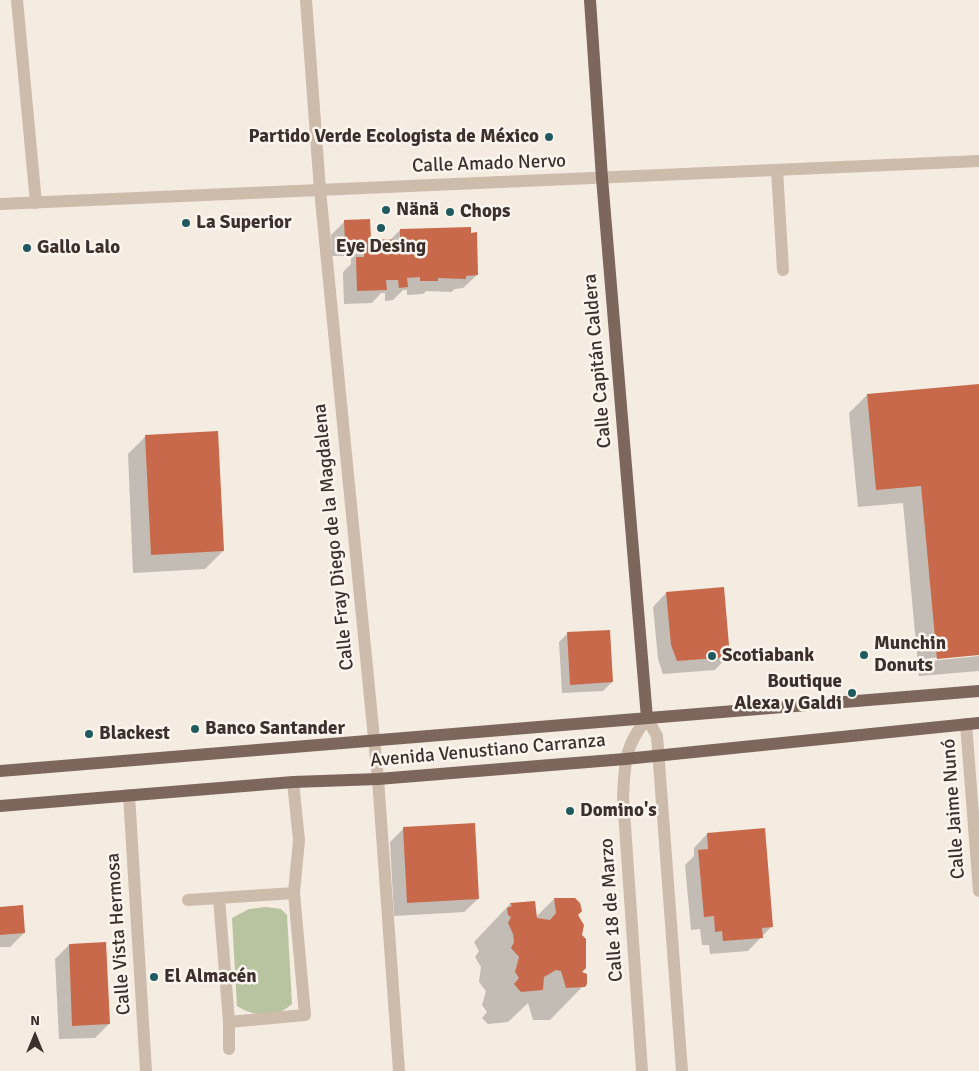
<!DOCTYPE html>
<meta charset="utf-8">
<style>
body{margin:0}
#map{position:relative;width:979px;height:1071px;overflow:hidden;background:#f4ebe1;font-family:Signika,sans-serif}
canvas{display:block}
.north{position:absolute;left:10px;top:1011px;width:50px;height:50px;-webkit-text-stroke:4px #fbf5ee;paint-order:stroke;rotate:0deg;font-size:14px;font-weight:700;line-height:20px;text-align:center;color:#3b302b}
.north::after{content:'';display:block;margin:auto;width:18px;height:22px;background:#3b302b;clip-path:polygon(50% 0,100% 100%,50% 72%,0 100%)}
</style>
<div id="map">
<canvas width="979" height="1071"></canvas>
<div class="north">N</div>
</div>
<script>
const g = document.querySelector('canvas').getContext('2d');
g.lineJoin = 'round';
function paint(path, color) { g.fillStyle = color; g.fill(path, 'evenodd'); }
function trace(path, color, width, dash) { g.strokeStyle = color; g.lineWidth = width; g.lineCap = dash ? 'butt' : 'round'; g.setLineDash(dash || []); g.stroke(path); }
function write(font, color, halo, rows, align = 'center') {
  g.font = font + ' Signika,sans-serif'; g.lineWidth = 5; g.setLineDash([]); g.textBaseline = 'middle'; g.strokeStyle = halo; g.fillStyle = color; for (const [text, x, y, turn = 0] of rows) {
    g.save(); g.translate(x, y); g.rotate((+turn || 0) * Math.PI / 180); g.textAlign = isNaN(turn) ? turn : align; if (halo) g.strokeText(text, 0, 0); g.fillText(text, 0, 0); g.restore();
  }
}
paint(new Path2D(`
 M 266,907 L 281,909 L 287,915 L 292,1004 C 276,1019 255,1017 237,1006 L 232,918 L 249,909 Z`), '#b8c4a0');
paint(new Path2D(`
 M 345,221 L 370,240 L 389,241 L 400,230 L 477,275 L 463,288 L 455,289 L 451,292 L 426,291 L 423,294 L 407,295 L 407,290 L 403,290 L 393,300 L 385,301 L 385,293 L 381,293 L 372,303 L 344,304 L 343,272 L 351,264 L 351,256 L 332,256 L 331,235 Z
 M 979,385 L 979,654 L 930,658 L 930,661 L 979,656 L 979,671 L 919,676 L 903,503 L 858,507 L 849,413 L 867,395 Z
 M 146,436 L 223,551 L 205,569 L 133,573 L 128,454 Z
 M 666,593 L 728,656 L 715,670 L 663,674 L 658,659 L 653,607 Z
 M 568,633 L 612,682 L 603,691 L 562,693 L 559,642 Z
 M 404,828 L 478,899 L 464,912 L 394,916 L 390,842 Z
 M 707,834 L 772,926 L 748,951 L 710,954 L 709,945 L 702,945 L 700,929 L 691,930 L 685,865 L 694,856 L 694,848 Z
 M 554,899 L 577,915 L 580,936 L 581,972 L 586,983 L 550,1020 L 533,1020 L 528,1003 L 508,1022 L 488,1024 L 482,1018 L 487,1012 L 482,1005 L 486,991 L 479,982 L 481,967 L 475,957 L 479,951 L 474,942 L 510,904 L 534,902 L 536,917 Z
 M 0,908 L 24,933 L 10,947 L 0,947 Z
 M 69,945 L 109,1024 L 95,1038 L 59,1039 L 55,959 Z`), '#0003');
paint(new Path2D(`
 M 370,219 L 371,239 L 400,240 L 400,229 L 471,227 L 471,233 L 477,232 L 478,275 L 466,276 L 466,279 L 438,278 L 438,281 L 420,281 L 420,277 L 407,278 L 408,287 L 399,288 L 398,280 L 386,280 L 387,290 L 357,291 L 356,257 L 364,257 L 364,243 L 345,243 L 344,220 Z
 M 979,384 L 979,655 L 937,659 L 921,486 L 876,490 L 867,394 Z
 M 218,431 L 224,551 L 151,555 L 145,435 Z
 M 724,587 L 730,657 L 677,661 L 671,645 L 666,592 Z
 M 610,630 L 613,682 L 570,685 L 567,632 Z
 M 475,823 L 479,899 L 407,903 L 403,827 Z
 M 765,828 L 773,927 L 762,928 L 763,938 L 723,941 L 722,931 L 715,932 L 714,916 L 704,917 L 698,850 L 708,849 L 707,833 Z
 M 554,898 L 575,898 L 580,903 L 582,911 L 578,915 L 584,925 L 582,935 L 586,939 L 586,968 L 582,972 L 587,974 L 587,984 L 585,987 L 566,988 L 561,971 L 556,970 L 544,977 L 543,990 L 521,992 L 514,984 L 519,978 L 515,972 L 519,957 L 511,948 L 514,942 L 513,934 L 508,923 L 511,917 L 508,915 L 507,908 L 512,906 L 510,903 L 535,901 L 537,918 L 550,920 L 556,913 Z
 M 23,905 L 25,933 L 0,935 L 0,907 Z
 M 106,942 L 110,1024 L 72,1026 L 69,944 Z`), '#c8694b');
trace(new Path2D(`
 M 17,0 L 36,203
 M 306,0 L 320,190 L 378,779 L 399,1071
 M 777,170 L 783,270
 M 0,204 L 979,161
 M 966,724 L 979,891
 M 129,795 L 146,1071
 M 219,898 L 229,1022 L 229,1049
 M 188,900 L 294,893
 M 229,1022 L 305,1015 L 294,893 L 299,840 L 293,782
 M 642,1071 L 623,797 C 625,761 624,748 647,718 L 657,736 L 682,1071`), '#cdbbac', 12);
trace(new Path2D(`
 M 590,0 L 602,178 L 647,718
 M 0,771 L 979,691
 M 0,806 L 293,782 L 378,779 L 625,759 L 979,723`), '#7d675c', 12);
for (const [x, y, r, color] of [
 [549,137,5,"#1f5a5e"],
 [386,210,5,"#1f5a5e"],
 [450,212,5,"#1f5a5e"],
 [186,223,5,"#1f5a5e"],
 [381,228,5,"#1f5a5e"],
 [27,248,5,"#1f5a5e"],
 [864,655,5,"#1f5a5e"],
 [712,656,5,"#1f5a5e"],
 [852,693,5,"#1f5a5e"],
 [195,729,5,"#1f5a5e"],
 [89,734,5,"#1f5a5e"],
 [570,811,5,"#1f5a5e"],
 [154,977,5,"#1f5a5e"]
]) { const dot = new Path2D(); dot.arc(x, y, r, 0, 2 * Math.PI); g.fillStyle = color; g.fill(dot); trace(dot, '#fbf5ee', 2); }
write('bold 19px', '#3b302b', '#fbf5ee', [
 ["Partido Verde Ecologista de México",539,137,"right"],
 ["Nänä",396,210],
 ["Chops",460,212],
 ["La Superior",196,223],
 ["Eye Desing",381,247,"center"],
 ["Gallo Lalo",37,248],
 ["Munchin",874,644],
 ["Donuts",874,666],
 ["Scotiabank",722,656],
 ["Boutique",842,682,"right"],
 ["Alexa y Galdi",842,704,"right"],
 ["Banco Santander",205,729],
 ["Blackest",99,734],
 ["Domino's",580,811],
 ["El Almacén",164,977]
], 'left');
write('19px', '#3b302b', '#fbf5ee', [
 ["Calle Amado Nervo",489,164,-2],
 ["Calle Capitán Caldera",598,361,-95],
 ["Calle Fray Diego de la Magdalena",334,537,-96],
 ["Avenida Venustiano Carranza",488,751,-5],
 ["Calle Jaime Nunó",954,809,-94],
 ["Calle 18 de Marzo",612,910,-94],
 ["Calle Vista Hermosa",119,934,-94]
]);
</script>
